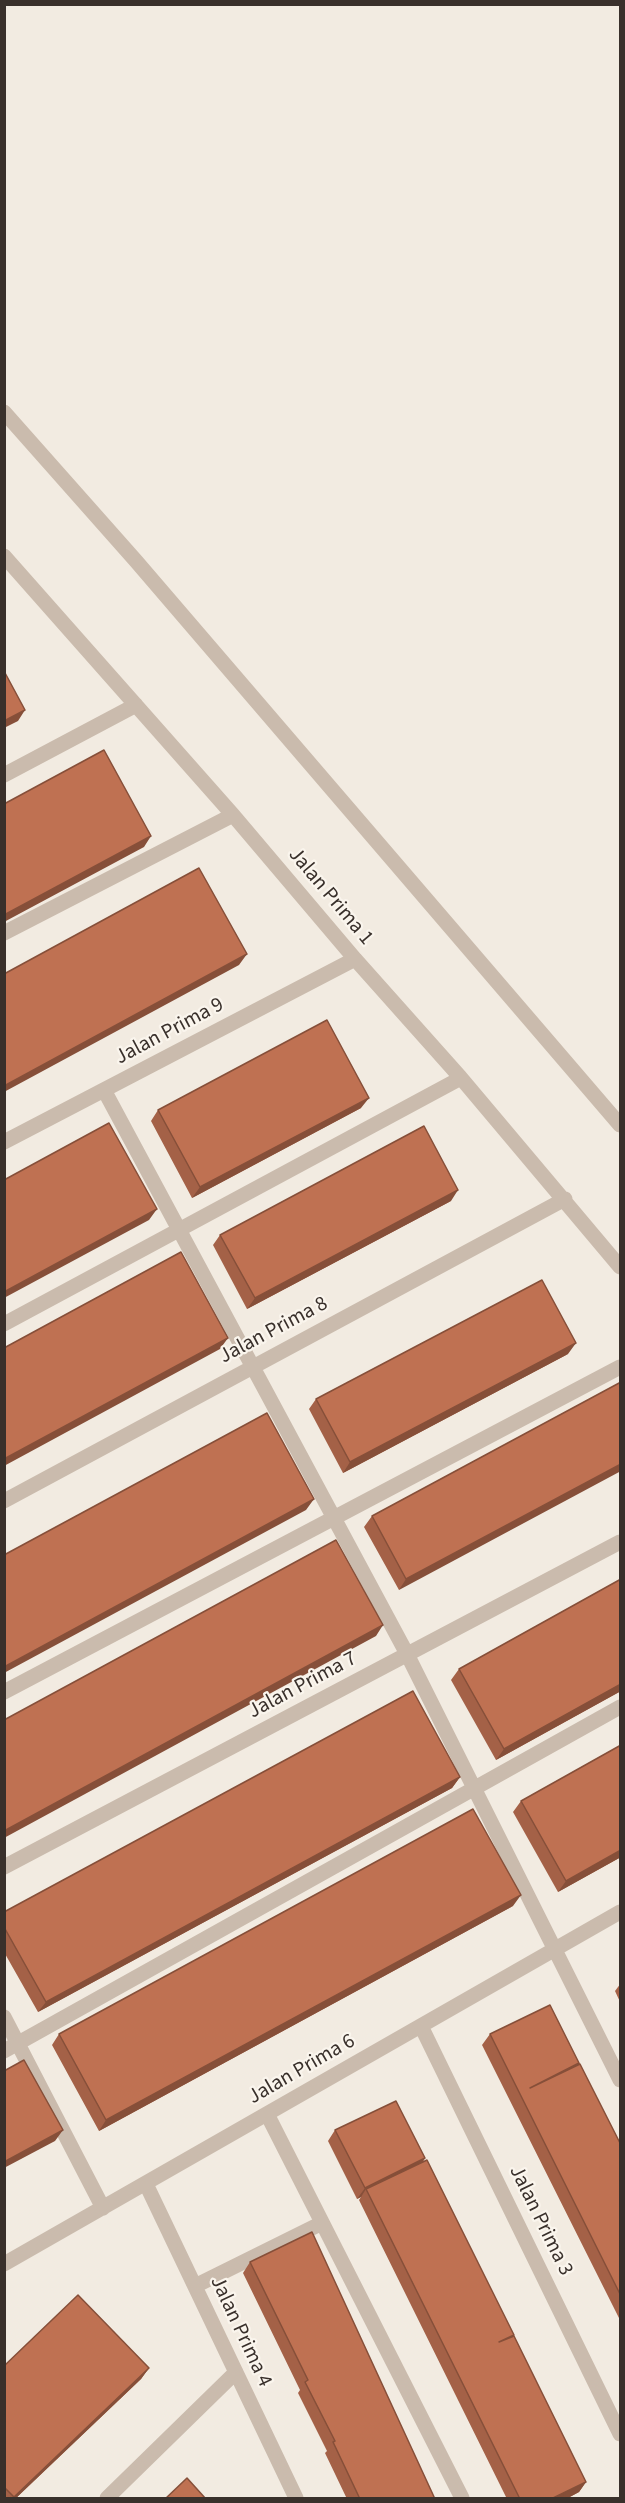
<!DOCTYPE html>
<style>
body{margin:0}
#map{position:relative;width:625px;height:2503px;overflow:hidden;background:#f2ebe1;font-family:"Source Sans 3",sans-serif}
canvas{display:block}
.frame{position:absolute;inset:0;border:6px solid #39302b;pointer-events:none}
</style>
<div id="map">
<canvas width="625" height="2503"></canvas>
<div class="frame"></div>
</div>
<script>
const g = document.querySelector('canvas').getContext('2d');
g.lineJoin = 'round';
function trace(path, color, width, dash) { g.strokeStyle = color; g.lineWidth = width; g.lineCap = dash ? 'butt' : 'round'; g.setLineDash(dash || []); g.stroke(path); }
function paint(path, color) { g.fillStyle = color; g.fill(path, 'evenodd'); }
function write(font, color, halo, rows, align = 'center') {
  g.font = font + ' "Source Sans 3",sans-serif'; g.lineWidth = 4.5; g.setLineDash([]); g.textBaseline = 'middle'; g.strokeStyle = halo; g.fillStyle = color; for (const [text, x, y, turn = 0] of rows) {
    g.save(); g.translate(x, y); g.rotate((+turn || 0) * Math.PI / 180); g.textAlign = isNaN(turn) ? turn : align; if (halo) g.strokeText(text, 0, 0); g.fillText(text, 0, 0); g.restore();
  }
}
trace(new Path2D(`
 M 4,412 L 136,561 L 620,1125
 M 4,556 L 233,815 L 355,959 L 461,1078 L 620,1267
 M 4,775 L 136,705
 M 4,933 L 233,815
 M 104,1090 L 407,1654 L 620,2080
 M 4,1142 L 355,959
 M 4,1324 L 461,1078
 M 4,1501 L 565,1199
 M 4,1692 L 620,1367
 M 4,1867 L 620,1542
 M 4,2017 L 103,2208
 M 421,2026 L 620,2434
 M 4,2051 L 620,1707
 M 267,2114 L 462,2498
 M 146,2184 L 296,2498
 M 4,2264 L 620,1912
 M 195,2286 L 322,2223
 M 107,2498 L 236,2372`), '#cabbad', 15);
paint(new Path2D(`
 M 361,1108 L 192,1198 L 151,1121 L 158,1110 Z
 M 451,1201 L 247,1309 L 213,1245 L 220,1235 Z
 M 568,1354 L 343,1473 L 309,1409 L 316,1399 Z
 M 621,1382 L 399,1590 L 364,1527 L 372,1516 Z
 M 621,1579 L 621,1691 L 496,1760 L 451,1680 L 459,1669 Z
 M 621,1745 L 621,1857 L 558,1892 L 513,1812 L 521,1801 Z
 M 460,1777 L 452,1788 L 38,2012 L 4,1952 L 4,1912 Z
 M 513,1906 L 99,2131 L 52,2045 L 59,2034 Z
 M 621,1983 L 621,2004 L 615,1991 Z
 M 490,2034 L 577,2065 L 621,2145 L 621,2322 L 482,2045 Z
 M 335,2130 L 425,2158 L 423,2162 L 586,2482 L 579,2492 L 566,2499 L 507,2499 L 359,2200 L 361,2197 L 357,2199 L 328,2141 Z
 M 250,2262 L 435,2499 L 347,2499 L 325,2453 L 327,2451 L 298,2393 L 300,2390 L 243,2273 Z
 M 4,2366 L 149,2368 L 141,2379 L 15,2499 L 4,2499 Z`), '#a46147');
paint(new Path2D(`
 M 25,710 L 18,721 L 4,728 L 4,721 Z
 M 151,836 L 144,847 L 4,922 L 4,915 Z
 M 247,954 L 239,965 L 4,1092 L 4,1086 Z
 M 369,1098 L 361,1108 L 192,1198 L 200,1187 Z
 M 458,1190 L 451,1201 L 247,1309 L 255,1298 Z
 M 157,1209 L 149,1220 L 4,1298 L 4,1292 Z
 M 228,1338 L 220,1349 L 4,1466 L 4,1459 Z
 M 576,1343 L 568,1354 L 343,1473 L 350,1462 Z
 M 621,1464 L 621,1471 L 399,1590 L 406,1579 Z
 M 314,1499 L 306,1510 L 4,1673 L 4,1667 Z
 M 383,1625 L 376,1636 L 4,1838 L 4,1831 Z
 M 621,1684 L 621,1691 L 496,1760 L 504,1749 Z
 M 460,1777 L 452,1788 L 38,2012 L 46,2002 Z
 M 621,1850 L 621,1857 L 558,1892 L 566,1881 Z
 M 521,1895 L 513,1906 L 99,2131 L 106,2120 Z
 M 63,2130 L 55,2141 L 4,2168 L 4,2162 Z
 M 425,2158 L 417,2169 L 366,2189 L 361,2197 L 357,2199 L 365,2188 Z
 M 149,2368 L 141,2379 L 15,2499 L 12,2499 Z
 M 586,2482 L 579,2492 L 566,2499 L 551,2499 Z`), '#864f39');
const building = new Path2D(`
 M 4,671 L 25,710 L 4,721 Z
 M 104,750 L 151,836 L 4,915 L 4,804 Z
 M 199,868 L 247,954 L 4,1086 L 4,974 Z
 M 327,1020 L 369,1098 L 200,1187 L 158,1110 Z
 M 109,1123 L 157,1209 L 4,1292 L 4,1180 Z
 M 424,1126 L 458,1190 L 255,1298 L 220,1235 Z
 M 181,1252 L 228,1338 L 4,1459 L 4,1348 Z
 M 542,1280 L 576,1343 L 350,1462 L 316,1399 Z
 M 621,1382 L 621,1464 L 406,1579 L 372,1516 Z
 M 267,1413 L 314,1499 L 4,1667 L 4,1555 Z
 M 336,1540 L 383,1625 L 4,1831 L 4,1720 Z
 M 621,1579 L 621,1684 L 504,1749 L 459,1669 Z
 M 413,1691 L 460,1777 L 46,2002 L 4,1927 L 4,1912 Z
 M 621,1745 L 621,1850 L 566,1881 L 521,1801 Z
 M 473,1809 L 521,1895 L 106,2120 L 59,2034 Z
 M 550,2005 L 579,2063 L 530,2088 L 580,2064 L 621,2145 L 621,2296 L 490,2034 Z
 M 24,2060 L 63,2130 L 4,2162 L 4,2071 Z
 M 396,2101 L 425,2158 L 365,2188 L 335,2130 Z
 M 427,2160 L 514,2335 L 499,2342 L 514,2336 L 586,2482 L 551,2499 L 520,2499 L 366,2189 Z
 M 312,2232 L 435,2499 L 360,2499 L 333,2442 L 335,2441 L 305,2382 L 308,2380 L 250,2262 Z
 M 78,2295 L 149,2368 L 14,2497 L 4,2487 L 4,2366 Z
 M 187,2478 L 206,2499 L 165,2499 Z`);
paint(building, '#bf7152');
trace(building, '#864f39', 1.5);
write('21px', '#39302b', '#faf5ed', [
 ["Jalan Prima 1",330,897,50],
 ["Jalan Prima 9",170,1032,-28],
 ["Jalan Prima 8",274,1331,-28],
 ["Jalan Prima 7",303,1686,-28],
 ["Jalan Prima 6",302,2070,-30],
 ["Jalan Prima 3",540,2221,64],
 ["Jalan Prima 4",240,2332,65]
]);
</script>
